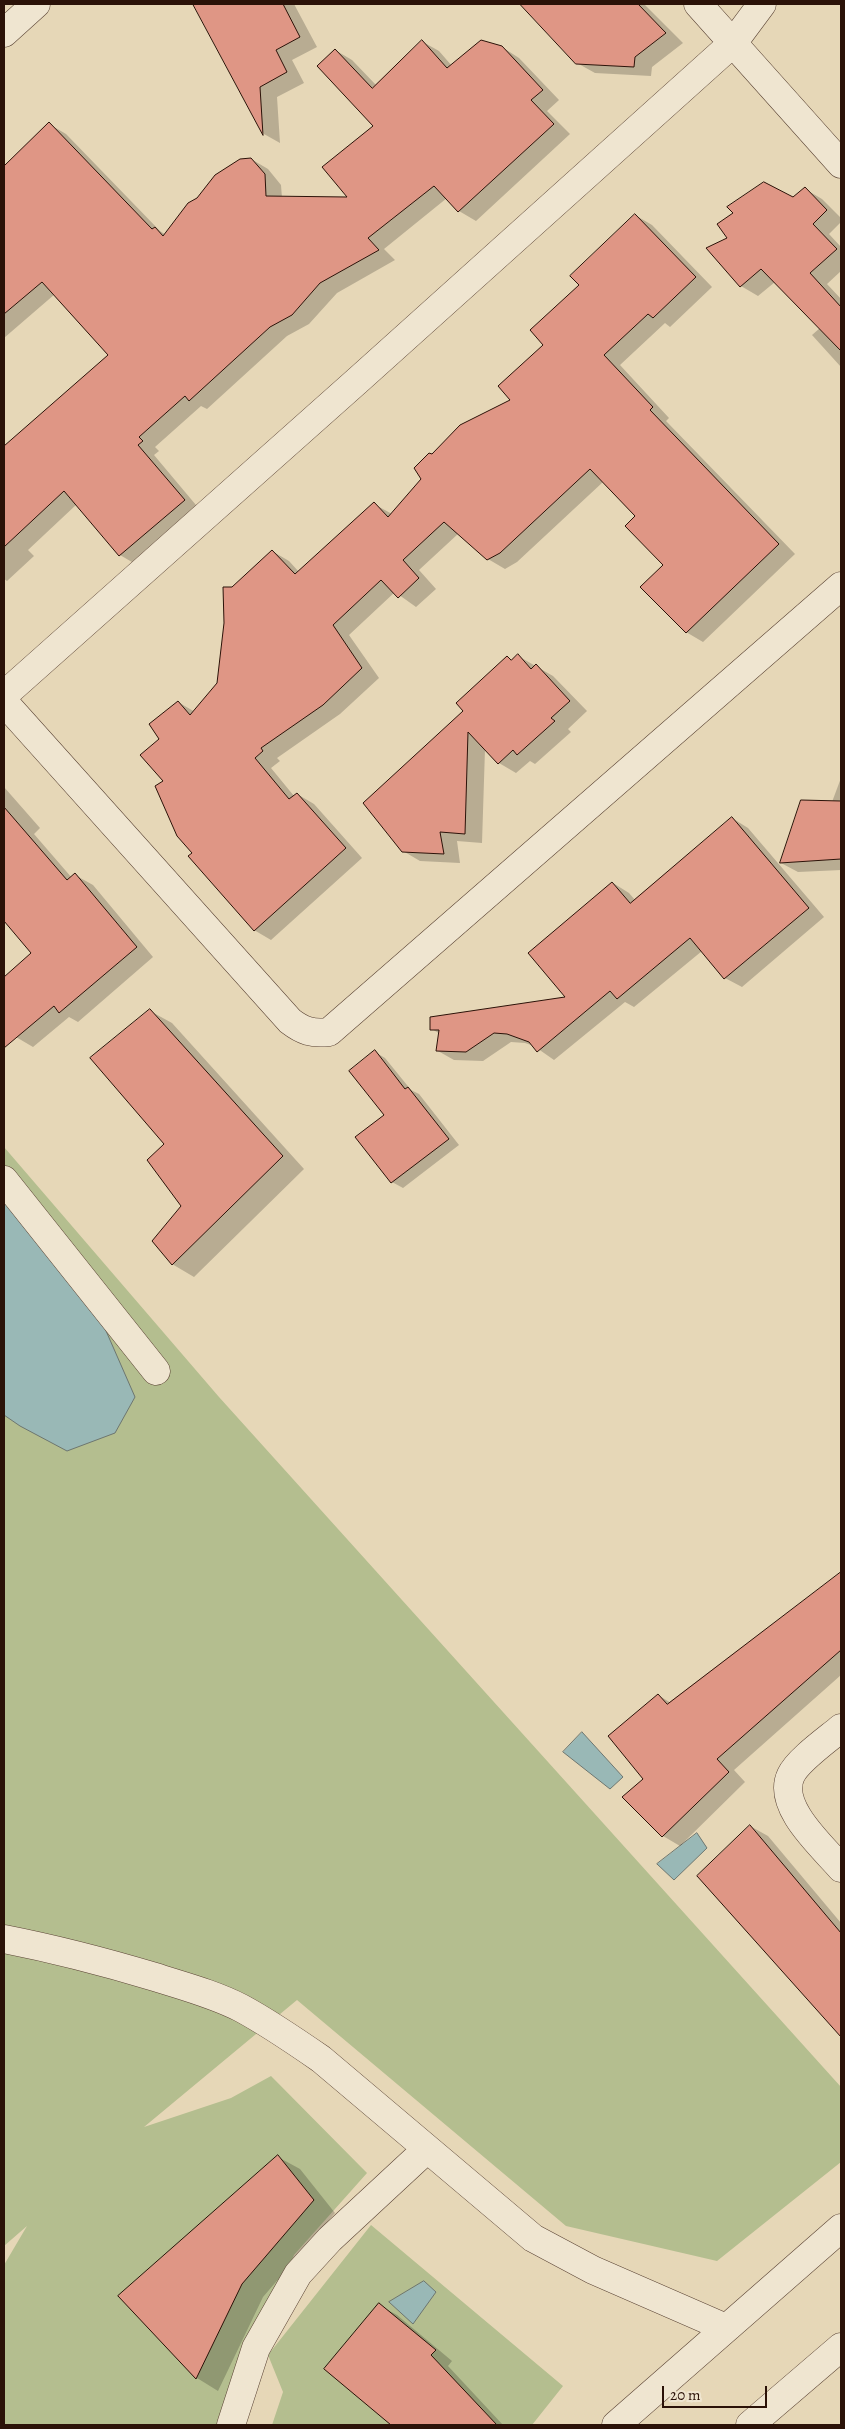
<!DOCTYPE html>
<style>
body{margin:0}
#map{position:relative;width:845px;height:2429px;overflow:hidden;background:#e6d7b7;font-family:Alegreya,serif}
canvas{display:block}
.frame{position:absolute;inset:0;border:5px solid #2b1208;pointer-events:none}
.scale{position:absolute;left:662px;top:2386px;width:105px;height:22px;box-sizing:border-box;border:2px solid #2b1208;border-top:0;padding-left:6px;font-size:15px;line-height:18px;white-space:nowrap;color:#2b1208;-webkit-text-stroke:4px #efe5d0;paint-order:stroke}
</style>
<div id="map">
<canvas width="845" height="2429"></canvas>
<div class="frame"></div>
<div class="scale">20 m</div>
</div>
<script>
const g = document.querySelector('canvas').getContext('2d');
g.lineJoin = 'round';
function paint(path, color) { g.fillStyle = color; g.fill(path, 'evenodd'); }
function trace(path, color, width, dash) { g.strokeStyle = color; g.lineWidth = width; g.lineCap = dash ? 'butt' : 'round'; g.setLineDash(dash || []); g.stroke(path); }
paint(new Path2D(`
 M 4,1147 L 219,1397 L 841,2087 L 841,2162 L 717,2261 L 566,2226 L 297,2000 L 144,2127 L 231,2098 L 271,2076 L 367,2173 L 294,2255 L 223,2425 L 4,2425 L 4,2265 L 27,2226 L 4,2246 Z
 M 371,2225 L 563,2386 L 532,2425 L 272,2425 L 283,2392 L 268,2355 Z`), '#b4be8f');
const water = new Path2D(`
 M 4,1201 L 103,1324 L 135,1397 L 115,1433 L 67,1451 L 20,1426 L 4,1415 Z
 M 582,1732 L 623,1777 L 610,1789 L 563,1752 Z
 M 697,1833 L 707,1848 L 674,1880 L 657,1864 Z
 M 424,2281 L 436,2292 L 413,2324 L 389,2302 Z`);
paint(water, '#99b8b6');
trace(water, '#6d7670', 1);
paint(new Path2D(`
 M 194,4 L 294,4 L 317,47 L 292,60 L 304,83 L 277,97 L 280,143 L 264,134 Z
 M 522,4 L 644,4 L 683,43 L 652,67 L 651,76 L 595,73 L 577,63 Z
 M 423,42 L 439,51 L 452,66 L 502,47 L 519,58 L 559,100 L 547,111 L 570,134 L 476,221 L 459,211 L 447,198 L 384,249 L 395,260 L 337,293 L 309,324 L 287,336 L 207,409 L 201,406 L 155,447 L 159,451 L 154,455 L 201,511 L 137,565 L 120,555 L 77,504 L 28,550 L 34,556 L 7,581 L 4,579 L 4,447 L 110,355 L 55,294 L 4,338 L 4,167 L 49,124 L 66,134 L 160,231 L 166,235 L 198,199 L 251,159 L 268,169 L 281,185 L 282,198 L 349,198 L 375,127 L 335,50 L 352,60 L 376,85 Z
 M 805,189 L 822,199 L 841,218 L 841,222 L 829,234 L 841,247 L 841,271 L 827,284 L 841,299 L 841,367 L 812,335 L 820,328 L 775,282 L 758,296 L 741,286 L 708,248 L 729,238 L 793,199 Z
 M 635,215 L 652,225 L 712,287 L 670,327 L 665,323 L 620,365 L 669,418 L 666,421 L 795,554 L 703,642 L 686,632 L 665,565 L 637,516 L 603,482 L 517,562 L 505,569 L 488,559 L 459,533 L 419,570 L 436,589 L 416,607 L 395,592 L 349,635 L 379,678 L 340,714 L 277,758 L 280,761 L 271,768 L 294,796 L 297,794 L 314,804 L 362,858 L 271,940 L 254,930 L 194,853 L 165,781 L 161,739 L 178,702 L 195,712 L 218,683 L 233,588 L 272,551 L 289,561 L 299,572 L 374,504 L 392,514 L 422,479 L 432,455 L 512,401 L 581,285 Z
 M 518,656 L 553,676 L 587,711 L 568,729 L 571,732 L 535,764 L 530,761 L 516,773 L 499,763 L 485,749 L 482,843 L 457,841 L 460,863 L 420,861 L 403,851 L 465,711 L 508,658 L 512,660 Z
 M 841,778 L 841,870 L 798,872 L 781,863 L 832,802 Z
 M 4,787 L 40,828 L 34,834 L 72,878 L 75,875 L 93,885 L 153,957 L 78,1022 L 69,1017 L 33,1047 L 16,1037 L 4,1023 L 4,979 L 33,953 L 4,919 Z
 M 732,818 L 748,828 L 824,917 L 742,987 L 725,978 L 702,951 L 634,1007 L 625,1002 L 554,1060 L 534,1046 L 525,1043 L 511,1042 L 483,1061 L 454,1060 L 438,1051 L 440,1034 L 432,1029 L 567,998 L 613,883 L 629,893 L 635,900 Z
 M 150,1011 L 172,1023 L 304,1169 L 194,1277 L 172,1264 L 183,1206 L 166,1144 Z
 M 375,1052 L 385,1058 L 411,1090 L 419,1094 L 459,1145 L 403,1188 L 392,1182 L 357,1137 L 386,1115 Z
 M 841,1574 L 841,1675 L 734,1770 L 745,1782 L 680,1846 L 663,1836 L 644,1779 L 658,1695 L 671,1703 Z
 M 750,1826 L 768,1836 L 841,1923 L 841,2029 L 830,2023 Z
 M 278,2157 L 300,2169 L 335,2213 L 263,2297 L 218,2391 L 197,2378 L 120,2296 Z
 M 379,2305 L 397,2315 L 452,2361 L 448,2366 L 503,2425 L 393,2425 L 326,2369 Z`), '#0003');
const building = new Path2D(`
 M 193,4 L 283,4 L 300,37 L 276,50 L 287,72 L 260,87 L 263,135 Z
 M 520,4 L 638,4 L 666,33 L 635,57 L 634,67 L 576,64 Z
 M 422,40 L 447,68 L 481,40 L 502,46 L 543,90 L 531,100 L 554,124 L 458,212 L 434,186 L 368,238 L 379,250 L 320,283 L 292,315 L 270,327 L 189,401 L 185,396 L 139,437 L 143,441 L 138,445 L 185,500 L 119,556 L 64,491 L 4,547 L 4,446 L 108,355 L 42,282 L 4,314 L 4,166 L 49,122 L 152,229 L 155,227 L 163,236 L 188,203 L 197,198 L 215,175 L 240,159 L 251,158 L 265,174 L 266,196 L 347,197 L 322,167 L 373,126 L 317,66 L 335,49 L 372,88 Z
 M 764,182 L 793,197 L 805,187 L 827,210 L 813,224 L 837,249 L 810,273 L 841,307 L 841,351 L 761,269 L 740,287 L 706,248 L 727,238 L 717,224 L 733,213 L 727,207 Z
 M 635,214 L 696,277 L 653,318 L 648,314 L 604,355 L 653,407 L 650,410 L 779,544 L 686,633 L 640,587 L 663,565 L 625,526 L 635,516 L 590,469 L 500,553 L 487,560 L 444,522 L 403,560 L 419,578 L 398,598 L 381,580 L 333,625 L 362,668 L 323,705 L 261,748 L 263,751 L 255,758 L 289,799 L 297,793 L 346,848 L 254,931 L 188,856 L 192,853 L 177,836 L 155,786 L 163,781 L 140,755 L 159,739 L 149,724 L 178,701 L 190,715 L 217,683 L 224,623 L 223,587 L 232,587 L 272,550 L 295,574 L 374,502 L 388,517 L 421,479 L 414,468 L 429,453 L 432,454 L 460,425 L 510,400 L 498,386 L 543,345 L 530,330 L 579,285 L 570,276 Z
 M 518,654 L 531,669 L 536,664 L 570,701 L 551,718 L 555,721 L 517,755 L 513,750 L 498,764 L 468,732 L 465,834 L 440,832 L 444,854 L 402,852 L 363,803 L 463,711 L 456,703 L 507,656 L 511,660 Z
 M 801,800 L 841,801 L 841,859 L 780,863 Z
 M 4,807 L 67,880 L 75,873 L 137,947 L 59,1013 L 54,1006 L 4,1048 L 4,977 L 31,953 L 4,921 Z
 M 732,817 L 809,908 L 724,979 L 690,938 L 617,999 L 610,991 L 537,1052 L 529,1042 L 507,1034 L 494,1033 L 466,1052 L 436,1051 L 439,1030 L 430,1030 L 430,1017 L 565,997 L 528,953 L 612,882 L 630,903 Z
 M 150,1009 L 283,1156 L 172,1265 L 152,1241 L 181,1206 L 147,1160 L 164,1144 L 90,1058 Z
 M 375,1050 L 405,1089 L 408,1087 L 449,1139 L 391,1183 L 355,1137 L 384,1115 L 349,1071 Z
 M 841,1572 L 841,1650 L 717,1759 L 729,1772 L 662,1837 L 622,1797 L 643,1779 L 608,1736 L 658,1694 L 667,1704 Z
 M 750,1825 L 841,1933 L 841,2037 L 697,1876 Z
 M 278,2155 L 314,2200 L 242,2284 L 196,2379 L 118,2296 Z
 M 379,2303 L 436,2350 L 431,2355 L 497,2425 L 391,2425 L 324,2369 Z`);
paint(building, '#df9685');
trace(building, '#2b1208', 1);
const minor = new Path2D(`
 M 698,4 L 841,164
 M 4,33 L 36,4
 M 4,695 L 357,381 L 733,43 L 762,4
 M 4,702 L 290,1021 C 303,1031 312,1034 329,1032 L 841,586
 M 4,1180 L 156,1371
 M 841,1728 C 828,1739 798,1760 791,1775 C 776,1806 822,1846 841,1868
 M 4,1939 C 55,1949 105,1962 155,1977 C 183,1986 214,1994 241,2008 C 269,2023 295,2041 321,2059 L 533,2238 L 593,2270 L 726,2328
 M 231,2425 L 256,2348 L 298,2274 L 330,2239 L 427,2149
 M 616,2425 L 841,2228
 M 750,2425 L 841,2347`);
trace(minor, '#5a4334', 29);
trace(minor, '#efe5d0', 28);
</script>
